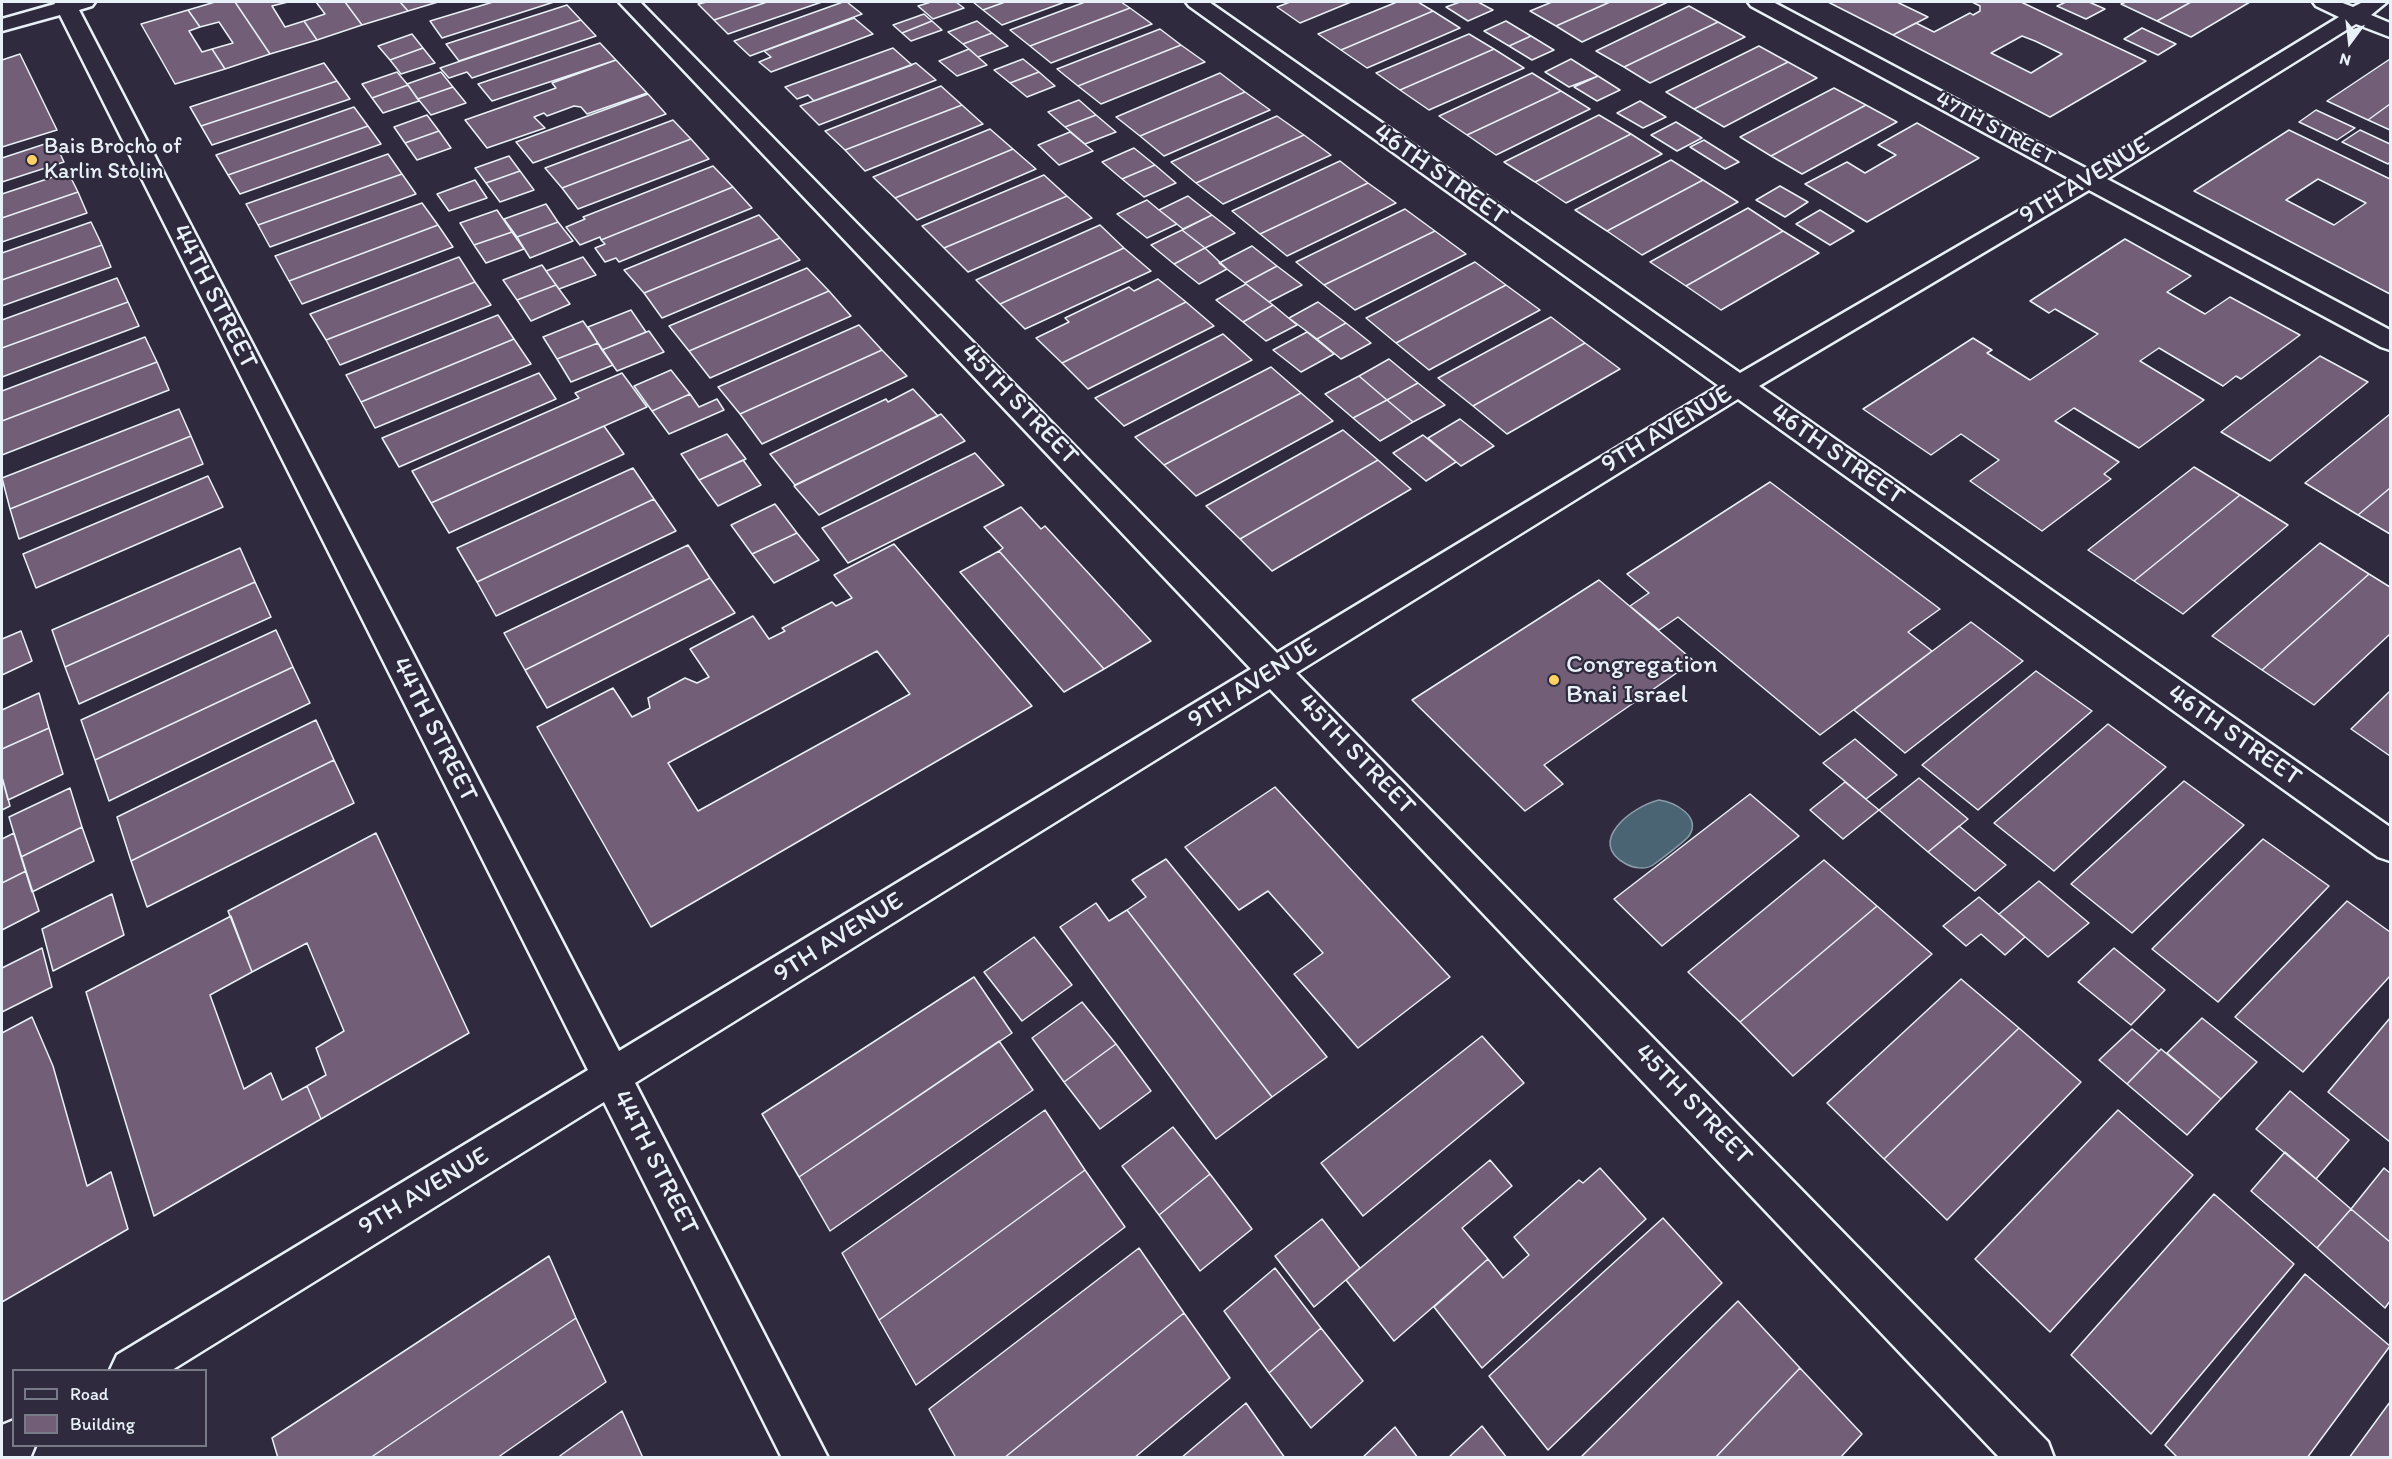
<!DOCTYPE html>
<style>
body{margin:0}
#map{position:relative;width:2392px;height:1459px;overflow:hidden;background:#2f2a3d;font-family:Itim,sans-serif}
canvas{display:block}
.frame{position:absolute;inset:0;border:3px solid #e8f1f8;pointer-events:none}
.legend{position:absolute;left:12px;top:1369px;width:195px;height:78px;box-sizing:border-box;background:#2f2a3d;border:2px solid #797a88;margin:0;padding:8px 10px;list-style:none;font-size:18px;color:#e8f1f8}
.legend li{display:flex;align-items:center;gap:12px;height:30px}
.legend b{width:30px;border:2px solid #797a88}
.north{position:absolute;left:2320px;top:12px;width:60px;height:60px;-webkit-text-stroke:4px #2f2a3d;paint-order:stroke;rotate:195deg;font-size:16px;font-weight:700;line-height:24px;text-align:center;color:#e8f1f8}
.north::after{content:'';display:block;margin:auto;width:21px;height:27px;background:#e8f1f8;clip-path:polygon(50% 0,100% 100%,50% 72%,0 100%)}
</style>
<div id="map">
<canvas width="2392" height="1459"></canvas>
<div class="frame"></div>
<ul class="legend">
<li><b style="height:8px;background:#2f2a3d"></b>Road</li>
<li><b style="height:16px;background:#735e77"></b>Building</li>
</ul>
<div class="north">N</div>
</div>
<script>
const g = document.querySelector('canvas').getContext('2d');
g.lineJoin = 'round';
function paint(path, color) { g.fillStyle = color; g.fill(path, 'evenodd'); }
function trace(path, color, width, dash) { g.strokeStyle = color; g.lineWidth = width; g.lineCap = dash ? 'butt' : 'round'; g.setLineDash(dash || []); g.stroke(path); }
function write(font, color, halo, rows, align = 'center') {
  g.font = font + ' Itim,sans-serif'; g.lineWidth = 4.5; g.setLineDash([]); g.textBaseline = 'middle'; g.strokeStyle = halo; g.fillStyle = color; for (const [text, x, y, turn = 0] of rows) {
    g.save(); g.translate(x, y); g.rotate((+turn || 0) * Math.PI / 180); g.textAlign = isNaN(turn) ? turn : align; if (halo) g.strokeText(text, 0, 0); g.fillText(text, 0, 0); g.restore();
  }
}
const water = new Path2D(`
 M 1659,800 C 1674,802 1702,816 1689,836 C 1684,842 1660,860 1653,865 C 1646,870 1633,868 1626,864 C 1585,842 1633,806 1659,800 Z`);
paint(water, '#4b6474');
trace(water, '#8a9ca9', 1.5);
const building = new Path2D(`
 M 215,2 L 235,2 L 270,54 L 225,69 L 212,49 L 233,43 L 219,22 L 200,27 L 188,10 Z
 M 235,2 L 288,2 L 272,6 L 285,27 L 304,21 L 317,40 L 270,54 Z
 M 316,2 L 345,2 L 362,25 L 317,40 L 304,21 L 325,14 Z
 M 345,2 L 400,2 L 408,11 L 362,25 Z
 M 400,2 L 438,2 L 408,11 Z
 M 493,2 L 554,2 L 442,38 L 430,21 Z
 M 707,2 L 767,2 L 714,20 L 698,4 Z
 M 767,2 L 822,2 L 728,34 L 714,20 Z
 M 843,2 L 847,2 L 862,14 L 750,56 L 734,41 Z
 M 931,2 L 956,2 L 964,8 L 933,19 L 918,6 Z
 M 973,2 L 1005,2 L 983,10 Z
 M 1005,2 L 1065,2 L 1002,25 L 983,10 Z
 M 1085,2 L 1121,2 L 1130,8 L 1030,46 L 1010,30 Z
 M 1290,2 L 1351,2 L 1300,23 L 1277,7 Z
 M 1397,2 L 1418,2 L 1433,11 L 1341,50 L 1318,34 Z
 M 1460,2 L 1478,2 L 1493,10 L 1468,21 L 1446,7 Z
 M 1552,2 L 1610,2 L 1556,26 L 1530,11 Z
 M 1610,2 L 1668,2 L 1582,42 L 1556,26 Z
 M 1828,2 L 1897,2 L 1928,17 L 1893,35 Z
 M 1972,2 L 2021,2 L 2146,61 L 2050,117 L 1893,35 L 1916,23 L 1934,32 L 1970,13 L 1973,15 L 1980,11 L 1980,6 ZM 2022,36 L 2035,41 L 2062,54 L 2031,73 L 1991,53 Z
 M 2066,2 L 2089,2 L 2105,9 L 2086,19 L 2057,6 Z
 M 2126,2 L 2191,2 L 2157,21 L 2121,4 Z
 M 2191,2 L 2250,2 L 2191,37 L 2157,21 Z
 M 567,5 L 581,20 L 459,61 L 446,44 Z
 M 1689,6 L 1718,22 L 1624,67 L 1596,51 Z
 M 1130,8 L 1152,24 L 1051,63 L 1030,46 Z
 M 188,10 L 200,27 L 189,31 L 202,52 L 212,49 L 225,69 L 175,84 L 141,24 Z
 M 1433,11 L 1460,28 L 1367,68 L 1341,50 Z
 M 924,14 L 932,21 L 902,33 L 893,25 Z
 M 854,18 L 873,34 L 771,72 L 759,62 L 771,57 L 764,51 Z
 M 581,20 L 596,36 L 472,78 L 467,72 L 449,78 L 440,68 Z
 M 932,21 L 942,30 L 911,41 L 902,33 Z
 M 977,21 L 992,33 L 963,44 L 948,32 Z
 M 1506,21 L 1531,36 L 1509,46 L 1484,31 Z
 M 1718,22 L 1745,37 L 1650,83 L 1624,67 Z
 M 2142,28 L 2176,44 L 2158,55 L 2124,39 Z
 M 1160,29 L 1181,45 L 1078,86 L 1057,69 Z
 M 992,33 L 1008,46 L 978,57 L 963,44 Z
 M 412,34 L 423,48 L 390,60 L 378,46 Z
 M 1469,34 L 1494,49 L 1400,90 L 1376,73 Z
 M 1531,36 L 1554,50 L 1532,60 L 1509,46 Z
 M 600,43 L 616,60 L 492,101 L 478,84 Z
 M 1181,45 L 1205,62 L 1101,104 L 1078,86 Z
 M 1759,46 L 1788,62 L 1694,109 L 1666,92 Z
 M 423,48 L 435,63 L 401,74 L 390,60 Z
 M 893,48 L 912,65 L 814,101 L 808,95 L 797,99 L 785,87 Z
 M 969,49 L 987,65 L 957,76 L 939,61 Z
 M 1494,49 L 1524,68 L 1429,110 L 1400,90 Z
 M 20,54 L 57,130 L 2,147 L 2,60 Z
 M 1023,59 L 1039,72 L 1010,83 L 994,70 Z
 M 1571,59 L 1598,76 L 1569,87 L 1545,72 Z
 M 2390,59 L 2390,104 L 2368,120 L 2327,101 Z
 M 616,60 L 647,93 L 587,114 L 581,107 L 574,106 L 547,116 L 544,113 L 534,117 L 545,128 L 487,148 L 465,120 L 556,88 L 552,83 Z
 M 1788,62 L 1817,78 L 1724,127 L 1694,109 Z
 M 324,63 L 337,81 L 201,126 L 190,107 Z
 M 916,63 L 936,80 L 819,125 L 800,106 Z
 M 397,72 L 408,85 L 372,98 L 362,84 Z
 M 441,72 L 453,87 L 418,99 L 407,84 Z
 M 1039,72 L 1055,86 L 1027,97 L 1010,83 Z
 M 1220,73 L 1245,92 L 1140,136 L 1116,117 Z
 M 1532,73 L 1561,91 L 1467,135 L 1439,116 Z
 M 1598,76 L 1620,90 L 1597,101 L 1574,87 Z
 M 337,81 L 350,99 L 212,145 L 201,126 Z
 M 408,85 L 419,101 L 383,113 L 372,98 Z
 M 941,86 L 962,105 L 845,150 L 825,131 Z
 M 453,87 L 466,103 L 431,115 L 418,99 Z
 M 1834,88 L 1866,105 L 1771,156 L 1740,137 Z
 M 1561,91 L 1590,109 L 1496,155 L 1467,135 Z
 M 1245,92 L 1270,110 L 1164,156 L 1140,136 Z
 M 648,94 L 666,114 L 533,163 L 516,142 Z
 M 1079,100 L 1096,115 L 1065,127 L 1048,112 Z
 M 1640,101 L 1666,117 L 1643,128 L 1617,113 Z
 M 2390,104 L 2390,130 L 2368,120 Z
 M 962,105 L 983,124 L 865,171 L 845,150 Z
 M 1866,105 L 1897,122 L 1802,174 L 1771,156 Z
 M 354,107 L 368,126 L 228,175 L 216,155 Z
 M 2316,110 L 2355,128 L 2337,140 L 2299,122 Z
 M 427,115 L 439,131 L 405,143 L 394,127 Z
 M 1096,115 L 1116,132 L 1085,144 L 1065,127 Z
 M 1599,115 L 1631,134 L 1535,182 L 1504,162 Z
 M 1277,116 L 1304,135 L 1196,183 L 1171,162 Z
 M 673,120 L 691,139 L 562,188 L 545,168 Z
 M 1676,122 L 1702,138 L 1677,151 L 1651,135 Z
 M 1917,123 L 1979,158 L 1867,222 L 1805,184 L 1847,162 L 1865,173 L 1896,155 L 1878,145 Z
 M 368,126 L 381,144 L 240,194 L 228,175 Z
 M 990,129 L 1013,149 L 895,198 L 873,177 Z
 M 2289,130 L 2390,179 L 2390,294 L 2194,191 ZM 2318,179 L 2366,203 L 2334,225 L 2286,200 Z
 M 2360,130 L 2390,144 L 2390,162 L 2388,164 L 2342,142 Z
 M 439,131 L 451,148 L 417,160 L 405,143 Z
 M 1070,132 L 1093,151 L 1059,165 L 1038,145 Z
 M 1631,134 L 1662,154 L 1566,203 L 1535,182 Z
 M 1304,135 L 1331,155 L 1223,204 L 1196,183 Z
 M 691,139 L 709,159 L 578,209 L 562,188 Z
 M 1704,140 L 1739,162 L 1725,169 L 1690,147 Z
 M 54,141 L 64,162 L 2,182 L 2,158 Z
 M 1134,148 L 1155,165 L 1122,179 L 1102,162 Z
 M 1013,149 L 1036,169 L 917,220 L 895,198 Z
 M 388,154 L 402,174 L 258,225 L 246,204 Z
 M 509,156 L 520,171 L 486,183 L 475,168 Z
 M 1671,160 L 1703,180 L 1607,231 L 1575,210 Z
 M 1340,161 L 1368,183 L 1260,234 L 1232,211 Z
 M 1155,165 L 1176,183 L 1144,197 L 1122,179 Z
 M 713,166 L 733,187 L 601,240 L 600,237 L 580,245 L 566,227 L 585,219 L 583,217 Z
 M 520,171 L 534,190 L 500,202 L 486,183 Z
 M 68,172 L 78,192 L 2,218 L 2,194 Z
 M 402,174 L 416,194 L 270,247 L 258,225 Z
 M 1044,175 L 1067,196 L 944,248 L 922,226 Z
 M 475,180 L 487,198 L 449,211 L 437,194 Z
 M 1703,180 L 1738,202 L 1642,255 L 1607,231 Z
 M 1368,183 L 1396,203 L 1287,256 L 1260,234 Z
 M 1780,186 L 1808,202 L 1785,217 L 1756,200 Z
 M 733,187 L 752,208 L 619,262 L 616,258 L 605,262 L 595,248 L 605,244 L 601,240 Z
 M 78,192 L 87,213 L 2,242 L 2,218 Z
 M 1067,196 L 1092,218 L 968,272 L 944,248 Z
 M 1188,196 L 1212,215 L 1183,229 L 1159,210 Z
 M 1147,200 L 1159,210 L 1177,224 L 1147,238 L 1117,214 Z
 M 422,203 L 438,225 L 289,281 L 275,256 Z
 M 546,204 L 558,222 L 517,237 L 504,219 Z
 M 1748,208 L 1783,231 L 1686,286 L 1650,262 Z
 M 1405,209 L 1435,231 L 1324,285 L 1296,262 Z
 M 497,210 L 512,232 L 474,245 L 460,223 Z
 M 1820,210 L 1854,231 L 1830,245 L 1796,224 Z
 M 759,215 L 780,238 L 644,293 L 624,270 Z
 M 1212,215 L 1235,233 L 1205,248 L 1182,230 Z
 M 91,222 L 102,245 L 2,280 L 2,253 Z
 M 558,222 L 573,241 L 530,258 L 517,237 Z
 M 438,225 L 453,247 L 302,304 L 289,281 Z
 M 1100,225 L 1124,248 L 1000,304 L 976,280 Z
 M 1182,230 L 1205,248 L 1174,264 L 1151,245 Z
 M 1435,231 L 1466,254 L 1355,310 L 1324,285 Z
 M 1783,231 L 1819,253 L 1721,310 L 1686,286 Z
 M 512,232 L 524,249 L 486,263 L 474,245 Z
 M 780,238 L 800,260 L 662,318 L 644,293 Z
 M 2125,239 L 2191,276 L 2167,292 L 2205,314 L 2230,297 L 2300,335 L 2241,379 L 2236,376 L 2223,386 L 2159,348 L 2140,361 L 2204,400 L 2139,448 L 2074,408 L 2055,421 L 2119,462 L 2104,474 L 2111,479 L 2042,531 L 1970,481 L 1999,460 L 1961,434 L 1931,455 L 1863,409 L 1973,338 L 1992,350 L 1987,353 L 2030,380 L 2098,334 L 2055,309 L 2049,313 L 2030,301 Z
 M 102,245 L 111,267 L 2,306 L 2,280 Z
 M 1252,246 L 1277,266 L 1245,283 L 1219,263 Z
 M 1124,248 L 1151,271 L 1025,329 L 1000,304 Z
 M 1205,248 L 1227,269 L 1199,284 L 1174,264 Z
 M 459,257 L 475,282 L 326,340 L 310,314 Z
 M 583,257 L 596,275 L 559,289 L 546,271 Z
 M 1475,262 L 1506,285 L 1396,343 L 1366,318 Z
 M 542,265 L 556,285 L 517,300 L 503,280 Z
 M 1277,266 L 1302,285 L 1269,302 L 1245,283 Z
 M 807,268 L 829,291 L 689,351 L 669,326 Z
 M 117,278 L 128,302 L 2,348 L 2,320 Z
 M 1158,279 L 1186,302 L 1062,363 L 1036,338 L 1069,322 L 1065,318 L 1129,287 L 1134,291 Z
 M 475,282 L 491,305 L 340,365 L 326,340 Z
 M 1246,284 L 1273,305 L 1243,322 L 1216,300 Z
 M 556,285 L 570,304 L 531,321 L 517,300 Z
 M 1506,285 L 1540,310 L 1429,370 L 1396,343 Z
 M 829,291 L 851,316 L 710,378 L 689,351 Z
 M 128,302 L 139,326 L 2,377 L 2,348 Z
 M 1186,302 L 1214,326 L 1088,389 L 1062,363 Z
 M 1318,302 L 1346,323 L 1317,339 L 1289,318 Z
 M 1273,305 L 1297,325 L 1266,341 L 1243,322 Z
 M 631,310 L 646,332 L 602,350 L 588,327 Z
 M 498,315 L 514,339 L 361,402 L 346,375 Z
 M 1551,317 L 1585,343 L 1473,406 L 1438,378 Z
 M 583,321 L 598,343 L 557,359 L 543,337 Z
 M 1346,323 L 1371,343 L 1341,359 L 1317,339 Z
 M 859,325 L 882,350 L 740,414 L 718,387 Z
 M 649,331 L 664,352 L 617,371 L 602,350 Z
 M 1307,332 L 1334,354 L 1301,372 L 1273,350 Z
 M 1223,334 L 1252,360 L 1124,426 L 1095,398 Z
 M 145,337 L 157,362 L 2,421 L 2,391 Z
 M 514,339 L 531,364 L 375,428 L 361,402 Z
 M 598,343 L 613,365 L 571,382 L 557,359 Z
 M 1585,343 L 1620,369 L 1507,434 L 1473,406 Z
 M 882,350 L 907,376 L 762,444 L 740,414 Z
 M 2320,356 L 2368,382 L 2270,461 L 2221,432 Z
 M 1389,359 L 1418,383 L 1387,400 L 1359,376 Z
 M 157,362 L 169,390 L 2,455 L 2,421 Z
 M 1271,367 L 1301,393 L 1164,465 L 1135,437 Z
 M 671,370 L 690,394 L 652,411 L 634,386 Z
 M 539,373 L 556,399 L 399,467 L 382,438 Z
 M 622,373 L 647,407 L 431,503 L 412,471 L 579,398 L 575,393 Z
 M 1359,376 L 1387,400 L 1353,418 L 1325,394 Z
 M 1418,383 L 1445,405 L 1413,422 L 1387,400 Z
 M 913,389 L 938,416 L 795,485 L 770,454 L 886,399 L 888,402 Z
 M 1301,393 L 1333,421 L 1196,496 L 1164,465 Z
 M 690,394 L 699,407 L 717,399 L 724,410 L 669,434 L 652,411 Z
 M 1387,400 L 1413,422 L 1380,441 L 1353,418 Z
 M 179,409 L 191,436 L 10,509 L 2,478 Z
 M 941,414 L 965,441 L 819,515 L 794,486 Z
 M 2390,414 L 2390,488 L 2358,515 L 2305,483 Z
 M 1460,419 L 1494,446 L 1461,466 L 1428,438 Z
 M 604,426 L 624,454 L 449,533 L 431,503 Z
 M 1343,430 L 1378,460 L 1240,539 L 1206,506 Z
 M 727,434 L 746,459 L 699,480 L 681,454 Z
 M 1423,435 L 1456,462 L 1426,481 L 1393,453 Z
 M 191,436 L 203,464 L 19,539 L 10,509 Z
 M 975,453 L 1004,485 L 848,563 L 822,528 Z
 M 743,460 L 761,485 L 718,506 L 699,480 Z
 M 1378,460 L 1411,489 L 1272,571 L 1240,539 Z
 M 2194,467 L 2240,495 L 2134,581 L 2088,550 Z
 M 633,468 L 654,499 L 477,582 L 457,548 Z
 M 208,476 L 223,507 L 36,588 L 23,554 Z
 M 1770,482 L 1940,609 L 1908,632 L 1932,651 L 1820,735 L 1678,617 L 1659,630 L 1630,606 L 1649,593 L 1627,574 Z
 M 2390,488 L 2390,534 L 2358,515 Z
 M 2240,495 L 2288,525 L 2183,614 L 2134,581 Z
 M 654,499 L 676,531 L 496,616 L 477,582 Z
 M 775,504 L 797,533 L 752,554 L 731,525 Z
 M 1021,507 L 1041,529 L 1045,526 L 1151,641 L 1104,669 L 999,551 L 1003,548 L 984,527 Z
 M 797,533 L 819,560 L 774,583 L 752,554 Z
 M 2320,543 L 2369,574 L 2262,670 L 2212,636 Z
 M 894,544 L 1032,706 L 651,927 L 537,727 L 613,688 L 632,717 L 650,708 L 648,698 L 685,678 L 697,683 L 709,677 L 690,649 L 753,616 L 769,639 L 785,631 L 782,628 L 832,602 L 836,606 L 852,598 L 834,575 ZM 877,651 L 910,694 L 698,811 L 668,763 Z
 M 688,545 L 710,578 L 525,670 L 504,633 Z
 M 240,548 L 255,582 L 65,667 L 52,630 Z
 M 999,551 L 1104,669 L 1064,692 L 960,572 Z
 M 2369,574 L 2390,587 L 2390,634 L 2314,705 L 2262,670 Z
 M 710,578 L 735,613 L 547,708 L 525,670 Z
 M 1599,580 L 1694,661 L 1544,765 L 1563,784 L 1525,811 L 1412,700 Z
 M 255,582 L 271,617 L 79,704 L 65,667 Z
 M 1971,622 L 2023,661 L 1905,753 L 1854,710 Z
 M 276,630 L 293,667 L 95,760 L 81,720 Z
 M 21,631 L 32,661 L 2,675 L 2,639 Z
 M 293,667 L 310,703 L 109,801 L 95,760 Z
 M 2036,671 L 2092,711 L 1978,810 L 1922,765 Z
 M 2390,691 L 2390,756 L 2351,729 Z
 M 39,693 L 49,728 L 2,749 L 2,710 Z
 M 316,720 L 334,760 L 131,861 L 117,817 Z
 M 2108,724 L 2166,767 L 2054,871 L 1994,823 Z
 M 49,728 L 63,774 L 8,800 L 2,777 L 2,749 Z
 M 1855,739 L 1897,775 L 1866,799 L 1823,763 Z
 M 334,760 L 354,803 L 147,907 L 131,861 Z
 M 2,777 L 10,806 L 2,810 Z
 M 1919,778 L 1968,819 L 1928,852 L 1879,810 Z
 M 2184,781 L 2244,825 L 2132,933 L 2071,884 Z
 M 1845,782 L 1879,810 L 1843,839 L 1810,810 Z
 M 1275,787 L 1450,977 L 1358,1048 L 1294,974 L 1323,953 L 1268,891 L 1239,910 L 1185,847 Z
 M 70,788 L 82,827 L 21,857 L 9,817 Z
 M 1750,794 L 1799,836 L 1662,946 L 1614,899 Z
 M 1959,826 L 2006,865 L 1975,891 L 1928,852 Z
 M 82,827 L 94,861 L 32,892 L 21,857 Z
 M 14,833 L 26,871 L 2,883 L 2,839 Z
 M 376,833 L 469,1033 L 321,1119 L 307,1086 L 326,1075 L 316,1048 L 344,1031 L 307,943 L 252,972 L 228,911 Z
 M 2263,839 L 2329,886 L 2218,1002 L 2152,949 Z
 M 1166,859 L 1327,1057 L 1272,1097 L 1127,910 L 1146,897 L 1132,880 Z
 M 1824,860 L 1877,906 L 1740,1022 L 1688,972 Z
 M 26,871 L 39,911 L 2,930 L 2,883 Z
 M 2039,881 L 2089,923 L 2048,957 L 1999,914 Z
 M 112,894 L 124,935 L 53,971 L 42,929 Z
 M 1979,897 L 2025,937 L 2005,955 L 1981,934 L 1966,946 L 1943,926 Z
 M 2347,901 L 2390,932 L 2390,976 L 2303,1072 L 2235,1017 Z
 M 1096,903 L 1109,921 L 1127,910 L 1272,1097 L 1216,1139 L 1060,927 Z
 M 1877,906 L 1932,954 L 1793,1076 L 1740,1022 Z
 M 231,916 L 252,972 L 210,995 L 244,1089 L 271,1073 L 282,1100 L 307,1086 L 321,1119 L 154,1216 L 86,992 Z
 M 1034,937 L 1072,985 L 1022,1021 L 984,972 Z
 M 42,948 L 52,987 L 2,1012 L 2,968 Z
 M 2114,948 L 2165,990 L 2131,1025 L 2078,982 Z
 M 974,977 L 1012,1033 L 799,1177 L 762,1114 Z
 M 1961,979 L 2019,1028 L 1884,1159 L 1827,1103 Z
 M 1082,1002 L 1116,1044 L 1064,1082 L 1032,1038 Z
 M 32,1017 L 53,1066 L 87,1186 L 111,1172 L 128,1229 L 2,1302 L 2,1033 Z
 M 2202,1018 L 2257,1062 L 2221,1099 L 2167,1053 Z
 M 2390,1018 L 2390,1142 L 2328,1092 Z
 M 2019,1028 L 2081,1082 L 1947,1220 L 1884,1159 Z
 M 2132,1029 L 2159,1051 L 2127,1084 L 2099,1060 Z
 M 1482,1036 L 1524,1083 L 1363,1216 L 1321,1163 Z
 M 999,1041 L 1033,1090 L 830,1231 L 799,1177 Z
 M 1116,1044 L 1151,1091 L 1100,1129 L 1064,1082 Z
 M 2161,1049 L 2221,1099 L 2187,1135 L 2127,1084 Z
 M 2290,1091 L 2349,1140 L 2316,1179 L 2256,1129 Z
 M 1045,1110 L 1085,1170 L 879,1320 L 842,1253 Z
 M 2118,1110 L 2193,1175 L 2050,1332 L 1975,1259 Z
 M 1173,1127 L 1210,1174 L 1159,1215 L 1122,1166 Z
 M 2285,1152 L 2351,1209 L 2317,1248 L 2251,1191 Z
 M 1490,1160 L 1512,1186 L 1462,1228 L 1488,1259 L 1394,1341 L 1346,1280 Z
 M 1600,1168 L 1646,1219 L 1482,1368 L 1434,1307 L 1488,1259 L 1503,1278 L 1529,1255 L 1514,1237 L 1579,1180 L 1583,1183 Z
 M 2384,1168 L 2390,1173 L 2390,1242 L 2351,1209 Z
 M 1085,1170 L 1125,1227 L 916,1385 L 879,1320 Z
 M 1210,1174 L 1252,1229 L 1200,1271 L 1159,1215 Z
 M 2214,1194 L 2294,1264 L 2151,1434 L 2071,1355 Z
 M 2351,1209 L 2390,1242 L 2390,1301 L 2385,1308 L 2317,1248 Z
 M 1663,1218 L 1722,1283 L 1548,1450 L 1489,1376 Z
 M 1322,1219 L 1360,1268 L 1314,1307 L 1275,1256 Z
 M 1139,1248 L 1184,1313 L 1004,1458 L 956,1458 L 929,1409 Z
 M 549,1256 L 576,1318 L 370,1458 L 278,1458 L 272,1438 Z
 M 1275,1268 L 1321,1328 L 1269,1373 L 1224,1311 Z
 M 2305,1274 L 2390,1346 L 2307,1458 L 2178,1458 L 2165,1445 Z
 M 1738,1301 L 1800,1368 L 1715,1458 L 1580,1458 Z
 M 1184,1313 L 1230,1378 L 1134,1458 L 1004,1458 Z
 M 576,1318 L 606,1382 L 497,1458 L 370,1458 Z
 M 1321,1328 L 1363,1381 L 1311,1428 L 1269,1373 Z
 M 1800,1368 L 1862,1434 L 1840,1458 L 1715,1458 Z
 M 2390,1402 L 2390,1458 L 2349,1458 Z
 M 1246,1403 L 1285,1458 L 1181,1458 Z
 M 622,1411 L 643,1458 L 557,1458 Z
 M 1482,1426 L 1507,1458 L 1448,1458 Z
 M 1395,1427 L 1418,1458 L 1362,1458 Z`);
paint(building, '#735e77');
trace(building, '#e8f1f8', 1.5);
const minor = new Path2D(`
 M 54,2 L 95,2 L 92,6 L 79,10 L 619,1051 L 1251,669 L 619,2 L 640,2 L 1277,653 L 1719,386 L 1189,6 L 1186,2 L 1209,2 L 1740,373 L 2072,180 L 1751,6 L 1748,2 L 1773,2 L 2089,170 L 2339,17 L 2316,6 L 2313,2 L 2340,2 L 2353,7 L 2363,2 L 2387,2 L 2371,15 L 2390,23 L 2390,37 L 2356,24 L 2107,179 L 2390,330 L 2390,350 L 2381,347 L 2089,190 L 1759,386 L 2390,827 L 2390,861 L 2378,857 L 1738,399 L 1296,673 L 2048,1442 L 2054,1458 L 2000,1458 L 1270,689 L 635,1083 L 828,1458 L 782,1458 L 604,1102 L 172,1370 L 110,1370 L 117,1355 L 588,1070 L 60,15 L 2,31 L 2,19 L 55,4 Z
 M 14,1420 L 14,1446 L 35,1446 L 30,1458 L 2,1458 L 2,1425 Z`);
trace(minor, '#e8f1f8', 5);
paint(minor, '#2f2a3d');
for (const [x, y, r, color] of [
 [32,160,6,"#ffd166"],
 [1554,680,6,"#ffd166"]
]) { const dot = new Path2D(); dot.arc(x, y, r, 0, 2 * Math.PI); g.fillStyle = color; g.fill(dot); trace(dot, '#2f2a3d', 2); }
write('22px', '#e8f1f8', '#2f2a3d', [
 ["47TH STREET",1995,129,28]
]);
write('22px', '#e8f1f8', '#2f2a3d', [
 ["Bais Brocho of",44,147],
 ["Karlin Stolin",44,172]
], 'left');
write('26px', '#e8f1f8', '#2f2a3d', [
 ["46TH STREET",1440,175,35],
 ["9TH AVENUE",2085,181,-31],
 ["44TH STREET",214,297,63],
 ["45TH STREET",1019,405,46],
 ["9TH AVENUE",1667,430,-31],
 ["46TH STREET",1837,455,35],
 ["9TH AVENUE",1253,684,-32],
 ["44TH STREET",434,730,63],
 ["46TH STREET",2234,736,35],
 ["45TH STREET",1356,755,46],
 ["9TH AVENUE",839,938,-32],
 ["45TH STREET",1693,1105,46],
 ["44TH STREET",655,1163,63],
 ["9TH AVENUE",424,1192,-31]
]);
write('26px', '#e8f1f8', '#2f2a3d', [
 ["Congregation",1566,665],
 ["Bnai Israel",1566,695]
], 'left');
</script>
